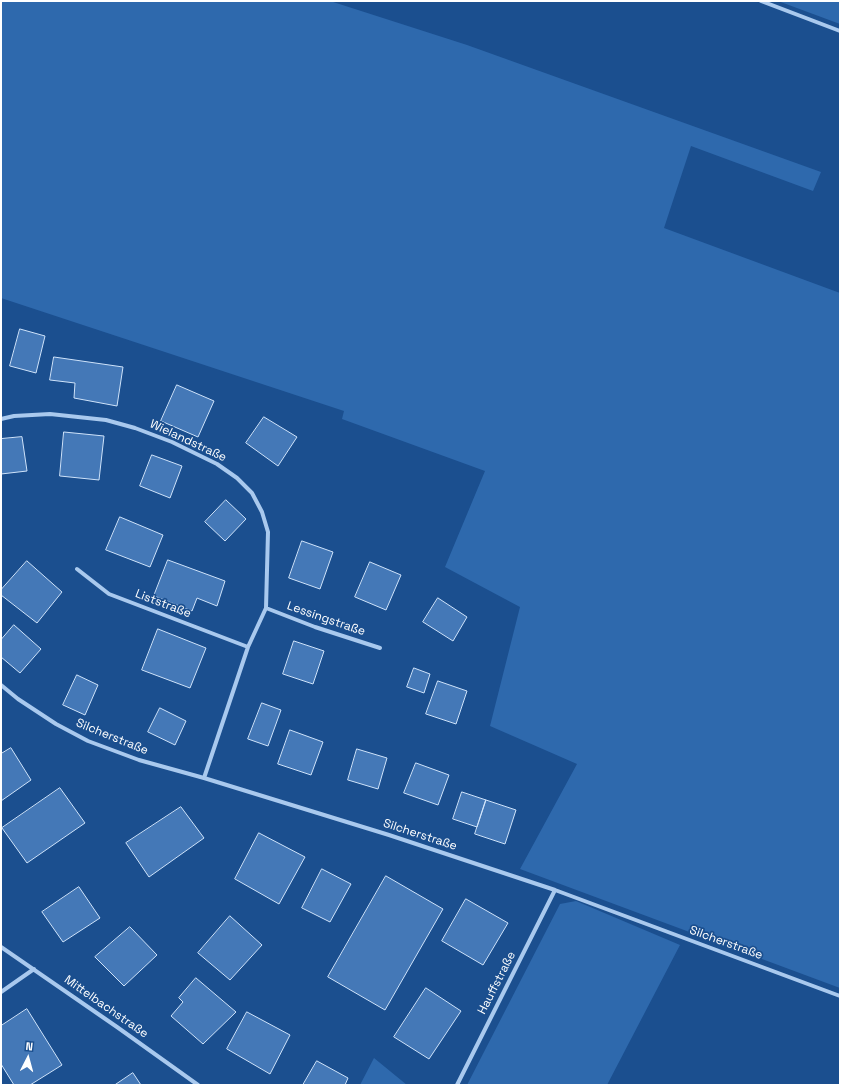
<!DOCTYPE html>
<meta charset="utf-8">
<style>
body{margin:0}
#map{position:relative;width:841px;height:1086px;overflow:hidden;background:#1b4f8f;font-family:"Space Grotesk",sans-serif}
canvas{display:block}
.frame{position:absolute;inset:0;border:2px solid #fff;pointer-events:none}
.north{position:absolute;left:8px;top:1038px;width:40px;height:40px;-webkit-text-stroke:3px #1b4f8f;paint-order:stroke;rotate:6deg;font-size:11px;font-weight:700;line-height:16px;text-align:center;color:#fff}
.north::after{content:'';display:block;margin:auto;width:14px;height:18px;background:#fff;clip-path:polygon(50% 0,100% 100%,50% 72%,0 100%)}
</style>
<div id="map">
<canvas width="841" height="1086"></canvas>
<div class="frame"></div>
<div class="north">N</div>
</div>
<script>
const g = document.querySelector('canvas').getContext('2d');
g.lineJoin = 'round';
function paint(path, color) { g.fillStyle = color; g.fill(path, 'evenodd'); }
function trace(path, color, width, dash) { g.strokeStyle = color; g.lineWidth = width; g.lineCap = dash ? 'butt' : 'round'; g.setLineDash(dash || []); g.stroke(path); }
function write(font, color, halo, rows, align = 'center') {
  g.font = font + ' "Space Grotesk",sans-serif'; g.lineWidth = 3.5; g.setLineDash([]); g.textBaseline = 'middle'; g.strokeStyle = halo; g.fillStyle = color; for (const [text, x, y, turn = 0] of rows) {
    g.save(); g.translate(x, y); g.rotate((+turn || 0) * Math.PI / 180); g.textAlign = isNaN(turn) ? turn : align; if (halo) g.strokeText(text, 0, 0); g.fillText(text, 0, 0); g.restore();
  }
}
paint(new Path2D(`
 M 1,1 L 330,1 L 467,45 L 821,172 L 813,191 L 691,146 L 664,228 L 840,293 L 840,988 L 520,869 L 577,764 L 490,726 L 520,607 L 445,567 L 485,471 L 342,419 L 344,411 L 1,298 Z
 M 778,1 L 840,1 L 840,24 Z
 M 576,901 L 680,945 L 607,1085 L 467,1085 L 560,904 Z
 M 374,1058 L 407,1085 L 360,1085 Z`), '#2e69ad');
const building = new Path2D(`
 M 20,329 L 45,336 L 36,373 L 10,366 Z
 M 54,357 L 123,367 L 117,406 L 74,398 L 75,383 L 50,380 Z
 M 177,385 L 214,401 L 198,437 L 161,421 Z
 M 264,417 L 297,437 L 278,466 L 246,443 Z
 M 64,432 L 104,436 L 99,480 L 60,476 Z
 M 22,437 L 27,471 L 1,474 L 1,439 Z
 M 152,455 L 182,466 L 170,498 L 140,486 Z
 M 226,500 L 246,519 L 225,541 L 205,522 Z
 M 120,517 L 163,535 L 150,567 L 106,550 Z
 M 302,541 L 333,552 L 320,589 L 289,578 Z
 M 168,560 L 225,581 L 217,606 L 197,598 L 192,611 L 154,596 Z
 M 27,561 L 62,592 L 37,623 L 1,595 L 1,590 Z
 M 370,562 L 401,575 L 386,610 L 355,597 Z
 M 438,598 L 467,617 L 453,641 L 423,622 Z
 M 14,625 L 41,649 L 20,673 L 1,657 L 1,640 Z
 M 158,629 L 206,648 L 190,688 L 142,670 Z
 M 294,641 L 324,651 L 313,684 L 283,674 Z
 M 414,668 L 430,674 L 424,693 L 407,687 Z
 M 77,675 L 98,685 L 85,715 L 63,705 Z
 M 438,681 L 467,691 L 456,724 L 426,714 Z
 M 262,703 L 281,710 L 268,746 L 248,739 Z
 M 160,708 L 186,721 L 175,745 L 148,732 Z
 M 290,730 L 323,742 L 311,775 L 278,764 Z
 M 11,748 L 31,780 L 1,801 L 1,754 Z
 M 357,749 L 387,758 L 378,789 L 348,780 Z
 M 416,763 L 449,775 L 438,805 L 404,793 Z
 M 60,788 L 85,823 L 27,863 L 2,828 Z
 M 462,792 L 486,800 L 477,827 L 453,819 Z
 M 486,800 L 516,810 L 505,844 L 475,834 Z
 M 181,807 L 204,838 L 149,877 L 126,843 Z
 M 259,833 L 305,857 L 279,904 L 235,879 Z
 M 322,869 L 351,884 L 330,922 L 302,908 Z
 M 386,876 L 443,909 L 385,1010 L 328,977 Z
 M 79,887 L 100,918 L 63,942 L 42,912 Z
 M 466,899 L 508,923 L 483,965 L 442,941 Z
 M 230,916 L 262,945 L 230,980 L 198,953 Z
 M 130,927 L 157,955 L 124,986 L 95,957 Z
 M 196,978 L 236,1012 L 203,1044 L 171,1016 L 183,1002 L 179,998 Z
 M 426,988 L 461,1011 L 429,1059 L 394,1037 Z
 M 27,1009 L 62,1065 L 30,1085 L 14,1085 L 1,1064 L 1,1026 Z
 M 247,1012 L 290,1035 L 270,1074 L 227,1049 Z
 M 317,1061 L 348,1078 L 345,1085 L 303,1085 Z
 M 133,1073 L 141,1085 L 115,1085 Z`);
paint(building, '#4478b7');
trace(building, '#cfe3fa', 1);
trace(new Path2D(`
 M 761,1 L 840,31
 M 1,419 L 14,416 L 50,414 L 106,420 L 135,428 L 172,442 L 217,464 L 237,478 L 252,493 L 262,512 L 268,532 L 266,608 L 248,647 L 204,778
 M 77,569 L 109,594 L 248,647
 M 266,608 L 315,627 L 380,648
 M 1,685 L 18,699 L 56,724 L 88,741 L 139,760 L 204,778 L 389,835 L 555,890 L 840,996
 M 1,947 L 117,1027 L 198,1085
 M 1,992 L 34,969
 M 457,1085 L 555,890`), '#a9c9ee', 4);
write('12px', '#fff', '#1b4f8f', [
 ["Wielandstraße",188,441,25],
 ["Liststraße",163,604,21],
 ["Lessingstraße",326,619,19],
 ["Silcherstraße",112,737,22],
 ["Silcherstraße",420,835,18],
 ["Silcherstraße",726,943,20],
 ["Hauffstraße",497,983,-63],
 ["Mittelbachstraße",106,1007,35]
]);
</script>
